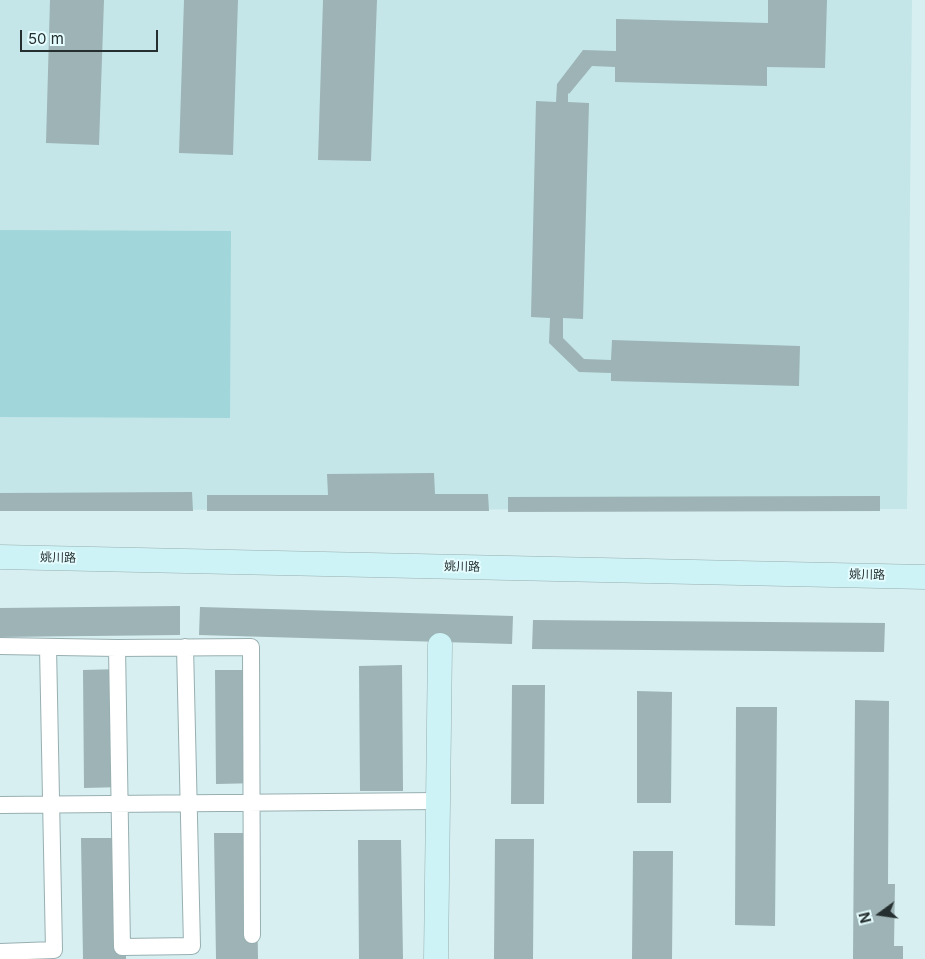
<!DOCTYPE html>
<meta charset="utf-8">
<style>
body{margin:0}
#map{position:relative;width:925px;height:959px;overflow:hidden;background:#d7eff0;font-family:Inter,sans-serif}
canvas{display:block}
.north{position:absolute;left:855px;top:889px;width:50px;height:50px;-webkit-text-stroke:4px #e4fcfe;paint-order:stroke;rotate:256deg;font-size:14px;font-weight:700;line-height:20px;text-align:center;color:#262f30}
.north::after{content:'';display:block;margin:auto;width:18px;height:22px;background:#262f30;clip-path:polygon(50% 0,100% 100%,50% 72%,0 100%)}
.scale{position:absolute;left:20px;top:30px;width:138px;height:22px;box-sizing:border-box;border:2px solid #262f30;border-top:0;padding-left:6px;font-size:15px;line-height:18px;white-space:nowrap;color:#262f30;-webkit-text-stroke:4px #e4fcfe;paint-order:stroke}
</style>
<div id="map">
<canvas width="925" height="959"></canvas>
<div class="north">N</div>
<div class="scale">50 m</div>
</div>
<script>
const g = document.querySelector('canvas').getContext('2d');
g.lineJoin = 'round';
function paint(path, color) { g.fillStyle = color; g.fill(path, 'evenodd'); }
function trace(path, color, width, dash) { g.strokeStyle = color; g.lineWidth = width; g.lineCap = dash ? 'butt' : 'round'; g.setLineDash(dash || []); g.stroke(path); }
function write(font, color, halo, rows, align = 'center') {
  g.font = font + ' Inter,"Noto Sans SC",sans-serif'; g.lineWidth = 4; g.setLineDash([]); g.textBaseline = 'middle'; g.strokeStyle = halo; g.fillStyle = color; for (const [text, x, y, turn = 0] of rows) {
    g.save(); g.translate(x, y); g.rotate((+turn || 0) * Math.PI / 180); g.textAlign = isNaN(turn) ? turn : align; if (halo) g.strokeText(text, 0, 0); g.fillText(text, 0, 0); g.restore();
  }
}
paint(new Path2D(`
 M 0,0 L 912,0 L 907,509 L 0,510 Z`), '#c4e6e8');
paint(new Path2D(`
 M 0,230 L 231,231 L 230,418 L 0,417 Z`), '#a1d6da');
paint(new Path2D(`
 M 50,0 L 104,0 L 99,145 L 46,143 Z
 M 184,0 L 238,0 L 233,155 L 179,153 Z
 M 323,0 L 377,0 L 371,161 L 318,160 Z
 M 768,0 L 827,0 L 825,68 L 767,67 L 767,86 L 615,82 L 615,67 L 592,66 L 569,94 L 568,93 L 568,102 L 589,103 L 583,319 L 563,318 L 563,338 L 584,359 L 611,360 L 612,340 L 800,346 L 799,386 L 611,381 L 611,373 L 579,372 L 549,343 L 550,318 L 531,317 L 536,101 L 556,102 L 557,84 L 583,50 L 616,51 L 616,19 L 768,23 Z
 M 434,473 L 435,494 L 488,494 L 489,511 L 207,511 L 207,495 L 328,495 L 327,474 Z
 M 192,492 L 193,511 L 0,511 L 0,493 Z
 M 880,496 L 880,511 L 508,512 L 508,497 Z
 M 180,606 L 180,635 L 0,637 L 0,608 Z
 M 200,607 L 513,616 L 512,644 L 199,635 Z
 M 533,620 L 885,623 L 884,652 L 532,649 Z
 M 402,665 L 403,791 L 360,791 L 359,666 Z
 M 122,669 L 123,787 L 84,788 L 83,670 Z
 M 215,670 L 258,670 L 260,783 L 216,784 Z
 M 512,685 L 545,685 L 544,804 L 511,804 Z
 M 637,691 L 672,692 L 671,803 L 637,803 Z
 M 855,700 L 889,701 L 888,884 L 895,884 L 894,946 L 903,946 L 903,959 L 853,959 Z
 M 736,707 L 777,707 L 775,926 L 735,925 Z
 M 214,833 L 256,833 L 258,959 L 216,959 Z
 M 81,838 L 125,838 L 126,959 L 83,959 Z
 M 495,839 L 534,839 L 533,959 L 494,959 Z
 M 358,840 L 401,840 L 403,959 L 359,959 Z
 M 633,851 L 673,851 L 672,959 L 632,959 Z`), '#9db3b5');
const street = new Path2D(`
 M 0,646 L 117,648 L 251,647 L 252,935
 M 117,648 L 122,947 L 192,946 L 185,647
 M 0,805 L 438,801
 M 0,952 L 54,950 L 48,647`);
const secondary = new Path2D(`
 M 0,557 L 925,577
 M 436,959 L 440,645`);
trace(street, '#98afb1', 18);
trace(secondary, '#98afb1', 25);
trace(street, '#fff', 16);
trace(secondary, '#cdf3f6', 24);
write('12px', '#262f30', '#e4fcfe', [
 ["姚川路",58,558,1],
 ["姚川路",462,567,1],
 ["姚川路",867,575,1]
]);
</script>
